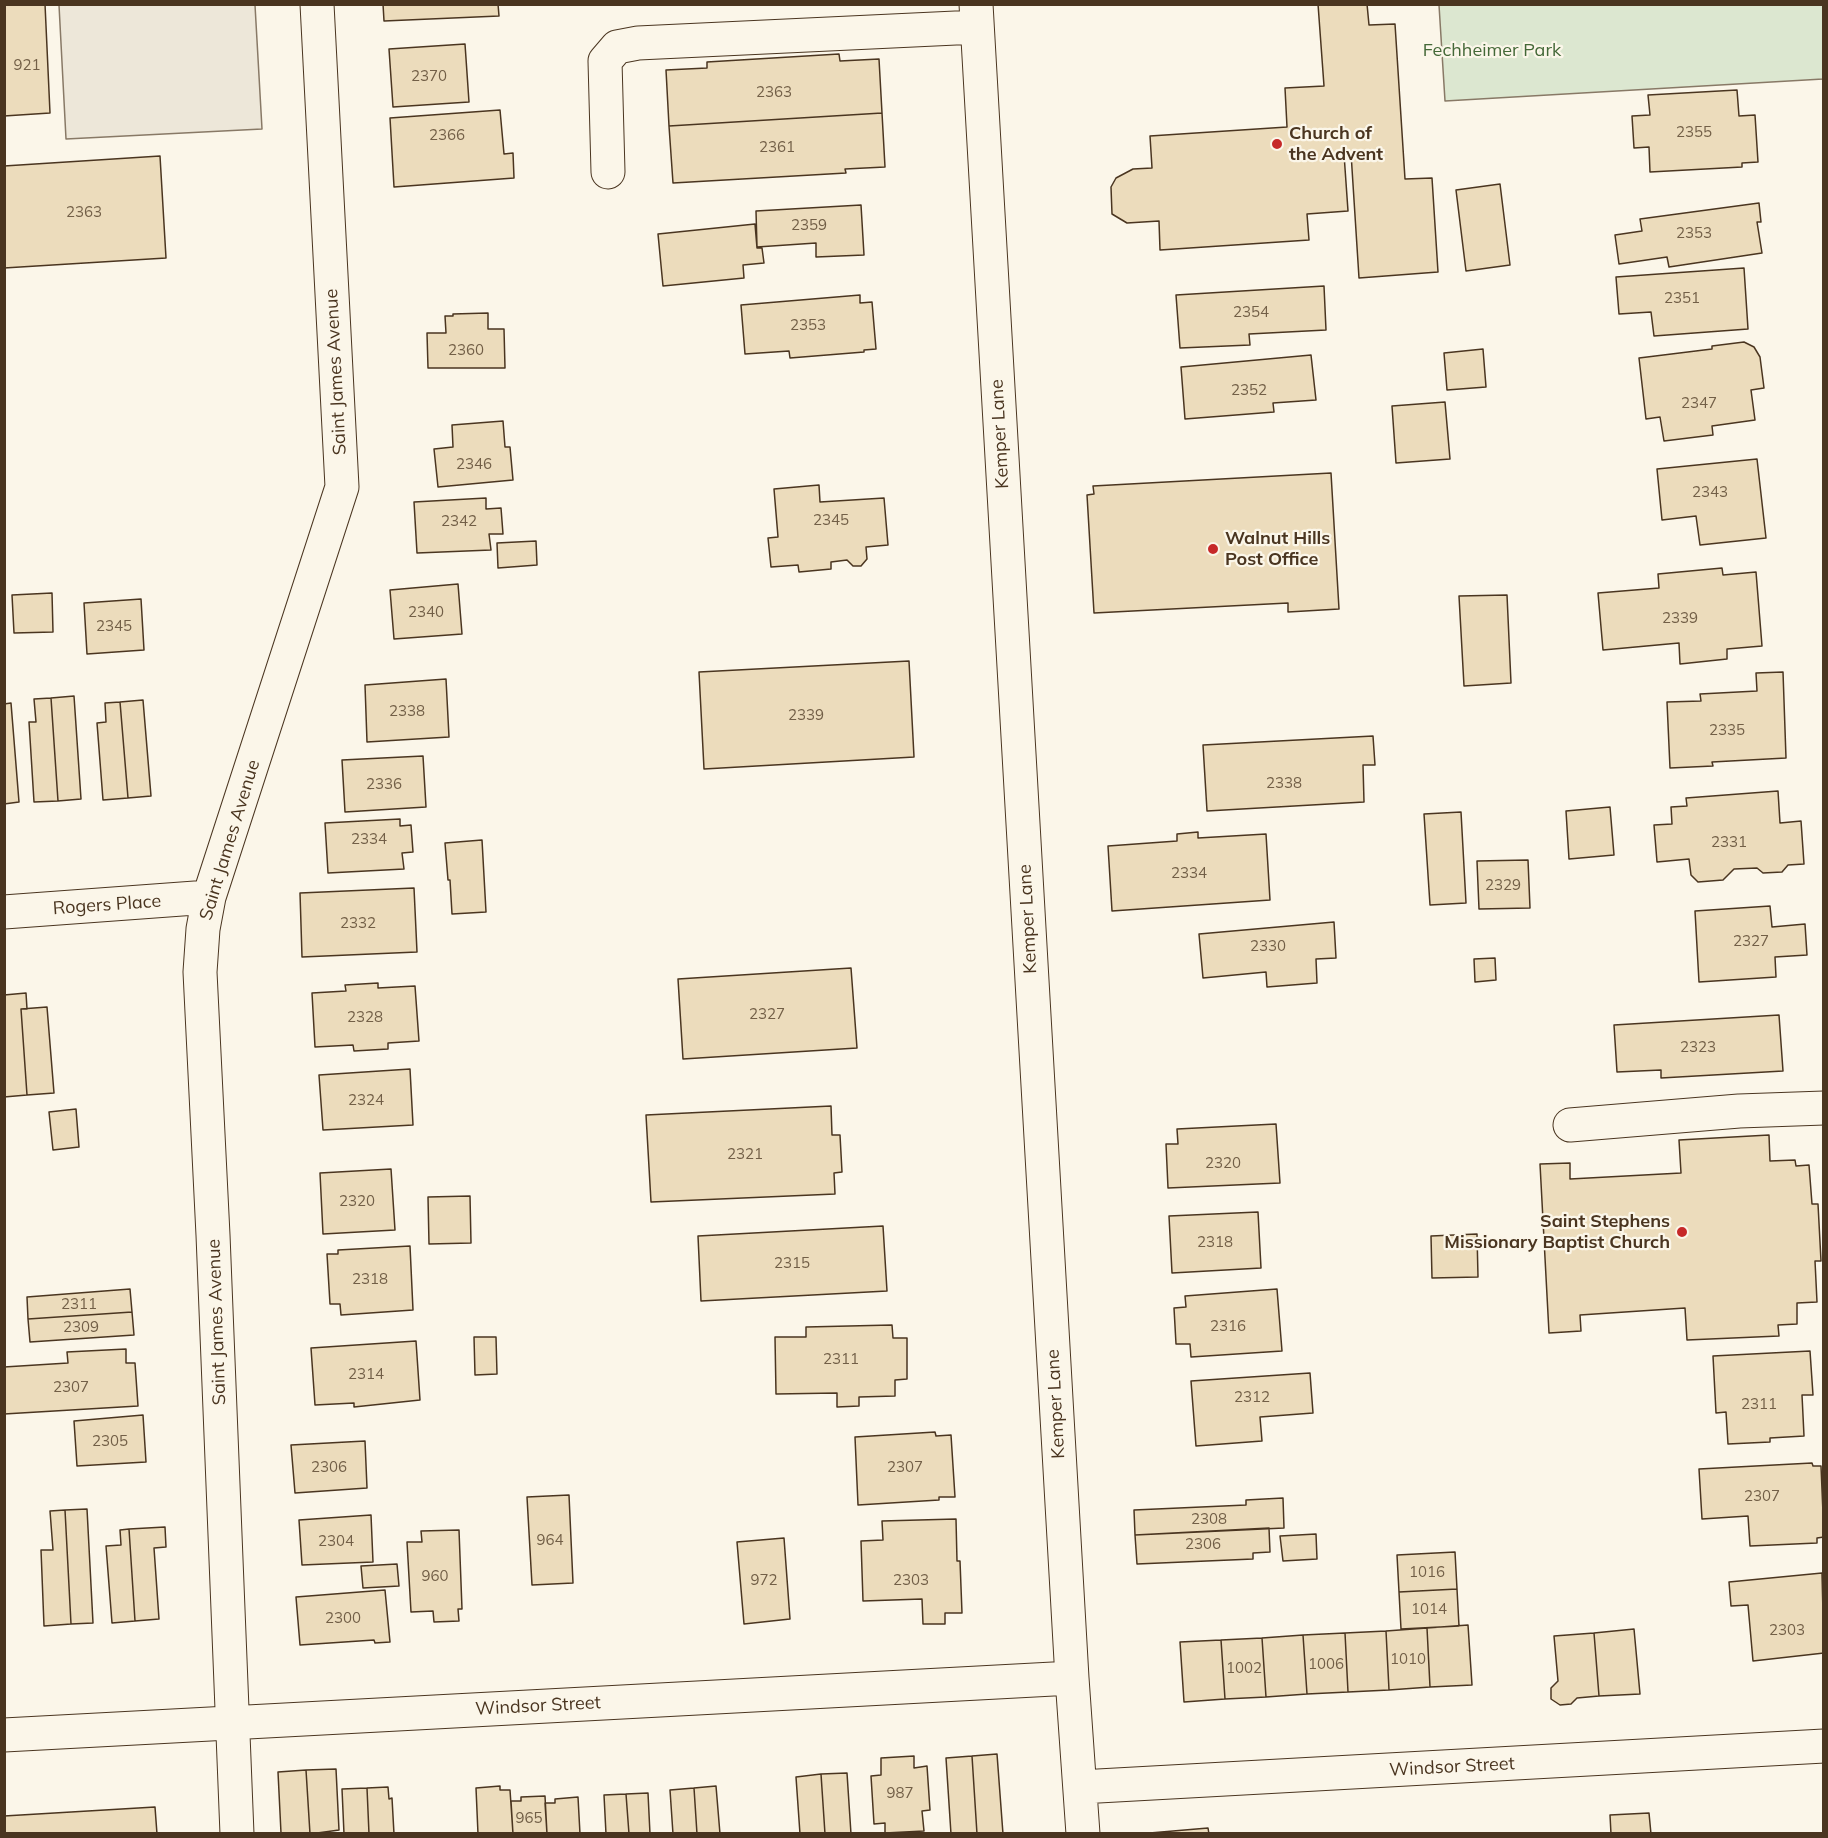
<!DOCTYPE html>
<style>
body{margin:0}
#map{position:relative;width:1828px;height:1838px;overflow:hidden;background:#fbf6e9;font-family:Mulish,sans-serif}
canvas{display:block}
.frame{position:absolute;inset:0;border:6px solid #4a3520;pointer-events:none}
</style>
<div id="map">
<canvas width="1828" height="1838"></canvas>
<div class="frame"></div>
</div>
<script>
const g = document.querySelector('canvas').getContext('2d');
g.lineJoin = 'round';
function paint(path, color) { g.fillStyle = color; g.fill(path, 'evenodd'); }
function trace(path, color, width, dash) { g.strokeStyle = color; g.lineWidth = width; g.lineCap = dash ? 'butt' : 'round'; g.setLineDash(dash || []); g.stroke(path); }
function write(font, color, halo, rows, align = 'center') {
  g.font = font + ' Mulish,sans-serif'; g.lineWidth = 4.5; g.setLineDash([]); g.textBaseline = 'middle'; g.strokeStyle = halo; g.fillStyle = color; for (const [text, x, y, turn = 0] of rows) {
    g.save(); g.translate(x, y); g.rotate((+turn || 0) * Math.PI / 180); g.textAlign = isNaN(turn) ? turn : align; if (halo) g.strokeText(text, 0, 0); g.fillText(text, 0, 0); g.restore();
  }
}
const green = new Path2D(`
 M 1439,5 L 1823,5 L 1823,79 L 1445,101 Z`);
paint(green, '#dce7d0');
trace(green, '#887966', 1.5);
const parking = new Path2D(`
 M 59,5 L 255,5 L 262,129 L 66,139 Z`);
paint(parking, '#ede7d9');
trace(parking, '#887966', 1.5);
const building = new Path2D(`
 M 4,4 L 45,4 L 50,113 L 4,116 Z
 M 383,4 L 498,4 L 499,16 L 384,21 Z
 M 1318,4 L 1367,4 L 1369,25 L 1395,24 L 1405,179 L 1432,178 L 1438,272 L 1359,278 L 1351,153 L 1344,154 L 1348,211 L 1307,214 L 1309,240 L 1160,250 L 1159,221 L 1127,223 L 1112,214 L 1111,187 L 1116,178 L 1133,169 L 1152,168 L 1150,136 L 1287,127 L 1285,88 L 1324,86 Z
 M 465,44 L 469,102 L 393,107 L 389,49 Z
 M 839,54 L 840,61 L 879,59 L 882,113 L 669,126 L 666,70 L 707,68 L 707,62 Z
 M 1737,90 L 1739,116 L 1755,115 L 1758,162 L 1742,163 L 1742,167 L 1650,172 L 1649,147 L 1634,148 L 1632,116 L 1650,115 L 1648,95 Z
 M 500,110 L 504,154 L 513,153 L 514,178 L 394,187 L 390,118 Z
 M 882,113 L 885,167 L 845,169 L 846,173 L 673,183 L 669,126 Z
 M 160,156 L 166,258 L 4,268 L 4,166 Z
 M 1500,184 L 1510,265 L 1466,271 L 1456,190 Z
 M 1759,203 L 1761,222 L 1757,222 L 1762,253 L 1669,267 L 1667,257 L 1619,264 L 1615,235 L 1642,231 L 1640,219 Z
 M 861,205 L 864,255 L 816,257 L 816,243 L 757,247 L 756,211 Z
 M 755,224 L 757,248 L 762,248 L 764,263 L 743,265 L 744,278 L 663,286 L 658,234 Z
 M 1744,268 L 1748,329 L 1654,336 L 1651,312 L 1619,314 L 1616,277 Z
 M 1324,286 L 1326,330 L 1249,334 L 1250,345 L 1180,348 L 1176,295 Z
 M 860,295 L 860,303 L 872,302 L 876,349 L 864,350 L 864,352 L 790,358 L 789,351 L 745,354 L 741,305 Z
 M 488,313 L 488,329 L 504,329 L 505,368 L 428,368 L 427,333 L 446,333 L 445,316 L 453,316 L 453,314 Z
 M 1744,342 L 1754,347 L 1760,357 L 1764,388 L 1751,390 L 1755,420 L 1712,426 L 1713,435 L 1664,441 L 1660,417 L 1646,419 L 1639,358 L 1712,349 L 1712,346 Z
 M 1483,349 L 1486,387 L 1447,390 L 1444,353 Z
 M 1311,355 L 1316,400 L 1273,403 L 1274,412 L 1185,419 L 1181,367 Z
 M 1445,402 L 1450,459 L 1396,463 L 1392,406 Z
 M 503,421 L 505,447 L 510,447 L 513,480 L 438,487 L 434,449 L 453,447 L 452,425 Z
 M 1757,459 L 1766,538 L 1700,545 L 1696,516 L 1662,520 L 1657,469 Z
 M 1331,473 L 1339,609 L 1288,612 L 1288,603 L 1094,613 L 1087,495 L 1094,494 L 1093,486 Z
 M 819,485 L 820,502 L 884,498 L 888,545 L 866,547 L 867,559 L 861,566 L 853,566 L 847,560 L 831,562 L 831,569 L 799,572 L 798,565 L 771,567 L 768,538 L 778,537 L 774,489 Z
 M 486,498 L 486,509 L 501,508 L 503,534 L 489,534 L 491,550 L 417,553 L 414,502 Z
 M 536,541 L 537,565 L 498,568 L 497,543 Z
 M 1722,568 L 1723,575 L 1756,572 L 1762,646 L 1727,649 L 1727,659 L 1680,664 L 1679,643 L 1603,650 L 1598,593 L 1659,588 L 1658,574 Z
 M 458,584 L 462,634 L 394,639 L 390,590 Z
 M 52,593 L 53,632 L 14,633 L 12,595 Z
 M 1507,595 L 1511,683 L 1464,686 L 1459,596 Z
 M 141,599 L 144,650 L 87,654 L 84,603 Z
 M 909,661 L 914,757 L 704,769 L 699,672 Z
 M 1783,672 L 1786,758 L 1712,762 L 1713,766 L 1670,768 L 1667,702 L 1701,701 L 1700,694 L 1757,691 L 1756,673 Z
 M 446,679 L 449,737 L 367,742 L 365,685 Z
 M 74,696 L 81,799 L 58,801 L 51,698 Z
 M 51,698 L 58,801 L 34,802 L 29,722 L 36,722 L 34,699 Z
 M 143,700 L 151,796 L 128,798 L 120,702 Z
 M 120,702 L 128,798 L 103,800 L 97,723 L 106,722 L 105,703 Z
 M 11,703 L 19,802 L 4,804 L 4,704 Z
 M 1373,736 L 1375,765 L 1363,765 L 1364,802 L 1207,811 L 1203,745 Z
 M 423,756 L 426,807 L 345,812 L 342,760 Z
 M 1778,791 L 1780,823 L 1801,821 L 1804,864 L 1788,865 L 1782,872 L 1763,873 L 1757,868 L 1734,869 L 1723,880 L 1698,882 L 1691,875 L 1689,859 L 1657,862 L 1654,825 L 1672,824 L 1671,807 L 1687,806 L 1686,798 Z
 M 1610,807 L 1614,855 L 1569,859 L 1566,811 Z
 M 1461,812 L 1466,903 L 1430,905 L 1424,814 Z
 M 400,819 L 400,826 L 411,825 L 413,852 L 402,853 L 404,869 L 328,873 L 325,823 Z
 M 1198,832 L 1198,838 L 1266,834 L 1270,900 L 1112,911 L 1108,846 L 1177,841 L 1177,834 Z
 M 482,840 L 486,912 L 452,914 L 450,880 L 448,880 L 445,843 Z
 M 1528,860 L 1530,908 L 1479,909 L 1477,861 Z
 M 414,888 L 417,952 L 302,957 L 300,893 Z
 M 1770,906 L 1772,927 L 1805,924 L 1807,955 L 1775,957 L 1776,977 L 1699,982 L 1695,911 Z
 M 1334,922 L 1336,958 L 1316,959 L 1317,983 L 1267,987 L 1266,972 L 1203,978 L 1199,934 Z
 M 1495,958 L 1496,980 L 1475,982 L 1474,959 Z
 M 851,968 L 857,1048 L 683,1059 L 678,979 Z
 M 378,983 L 378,988 L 415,986 L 419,1041 L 388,1043 L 388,1049 L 354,1051 L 353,1045 L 315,1047 L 312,993 L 346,991 L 345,985 Z
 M 26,993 L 27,1009 L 21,1009 L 27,1095 L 4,1097 L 4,995 Z
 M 47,1007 L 54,1093 L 27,1095 L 21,1009 Z
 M 1779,1015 L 1783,1071 L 1661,1078 L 1661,1070 L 1617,1072 L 1614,1025 Z
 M 410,1069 L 413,1125 L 323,1130 L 319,1075 Z
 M 831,1106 L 832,1135 L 840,1135 L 842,1172 L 834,1173 L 835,1194 L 651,1202 L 646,1115 Z
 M 76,1109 L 79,1147 L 53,1150 L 49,1112 Z
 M 1276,1124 L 1280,1183 L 1168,1188 L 1166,1144 L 1178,1144 L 1177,1129 Z
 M 1769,1135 L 1770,1161 L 1795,1160 L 1796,1166 L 1809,1165 L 1812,1204 L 1818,1204 L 1821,1261 L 1815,1261 L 1817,1302 L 1797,1303 L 1797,1324 L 1778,1325 L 1779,1336 L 1687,1340 L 1685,1308 L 1580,1315 L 1581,1331 L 1549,1333 L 1540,1164 L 1570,1163 L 1570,1179 L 1681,1173 L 1679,1140 Z
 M 391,1169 L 395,1230 L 323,1234 L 320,1173 Z
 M 470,1196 L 471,1243 L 429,1244 L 428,1197 Z
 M 1258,1212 L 1261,1268 L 1172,1273 L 1169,1216 Z
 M 883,1226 L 887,1291 L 701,1301 L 698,1236 Z
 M 1477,1234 L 1478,1277 L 1432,1278 L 1431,1236 Z
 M 410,1246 L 413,1310 L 341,1315 L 340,1304 L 330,1304 L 327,1254 L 338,1254 L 338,1250 Z
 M 130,1289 L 132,1312 L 28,1319 L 27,1297 Z
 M 1277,1289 L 1282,1351 L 1191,1357 L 1190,1344 L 1176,1344 L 1174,1308 L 1186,1307 L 1185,1296 Z
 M 132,1312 L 134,1335 L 30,1342 L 28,1319 Z
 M 892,1325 L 893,1338 L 907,1338 L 907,1379 L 895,1380 L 895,1396 L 859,1397 L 859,1406 L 837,1407 L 837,1393 L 776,1394 L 775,1337 L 806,1337 L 806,1327 Z
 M 474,1337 L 496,1337 L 497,1374 L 475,1375 Z
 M 416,1341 L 420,1400 L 354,1407 L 354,1403 L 315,1405 L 311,1348 Z
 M 126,1349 L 126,1363 L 135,1363 L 138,1406 L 4,1414 L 4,1367 L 68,1363 L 67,1352 Z
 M 1810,1351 L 1813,1395 L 1802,1395 L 1804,1436 L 1770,1438 L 1770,1442 L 1728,1444 L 1726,1412 L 1716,1413 L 1713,1356 Z
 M 1310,1373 L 1313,1413 L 1260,1417 L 1262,1441 L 1196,1446 L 1191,1381 Z
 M 143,1415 L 146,1462 L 77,1466 L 74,1421 Z
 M 935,1432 L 936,1436 L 951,1435 L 955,1497 L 939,1497 L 939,1500 L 858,1505 L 855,1437 Z
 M 365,1441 L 367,1488 L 295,1493 L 291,1445 Z
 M 1812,1463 L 1813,1466 L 1821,1466 L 1824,1537 L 1817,1538 L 1817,1543 L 1750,1546 L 1748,1516 L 1702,1519 L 1699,1469 Z
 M 569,1495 L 573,1583 L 532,1585 L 527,1497 Z
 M 1283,1498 L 1284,1528 L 1135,1535 L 1134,1510 L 1246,1505 L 1246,1500 Z
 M 87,1509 L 93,1623 L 71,1624 L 65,1510 Z
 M 65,1510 L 71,1624 L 44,1626 L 41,1550 L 53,1550 L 50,1511 Z
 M 371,1515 L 373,1562 L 302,1565 L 299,1520 Z
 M 956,1519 L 957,1561 L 960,1561 L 962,1613 L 945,1613 L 945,1624 L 923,1624 L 922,1599 L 863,1601 L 861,1541 L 883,1540 L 882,1521 Z
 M 165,1527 L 166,1547 L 154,1548 L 159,1619 L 135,1621 L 129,1529 Z
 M 1269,1528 L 1270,1552 L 1253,1553 L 1253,1559 L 1137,1564 L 1135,1535 Z
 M 129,1529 L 135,1621 L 112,1623 L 106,1546 L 121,1545 L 120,1530 Z
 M 459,1530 L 462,1609 L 458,1609 L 459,1621 L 434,1622 L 433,1611 L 411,1612 L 407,1542 L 422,1542 L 421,1531 Z
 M 1316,1534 L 1317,1559 L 1283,1561 L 1280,1536 Z
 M 784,1538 L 790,1619 L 744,1624 L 737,1542 Z
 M 1455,1552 L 1457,1589 L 1399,1592 L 1397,1555 Z
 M 397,1564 L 399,1586 L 363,1588 L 361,1566 Z
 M 1822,1573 L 1824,1653 L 1753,1661 L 1748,1605 L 1731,1606 L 1729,1582 Z
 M 1457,1589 L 1459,1626 L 1401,1629 L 1399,1592 Z
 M 385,1590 L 390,1642 L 375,1643 L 374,1640 L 300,1645 L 296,1597 Z
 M 1468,1625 L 1472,1685 L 1430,1687 L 1427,1628 Z
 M 1427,1628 L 1430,1687 L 1389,1690 L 1386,1631 Z
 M 1634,1629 L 1640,1694 L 1599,1696 L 1594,1633 Z
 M 1386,1631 L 1389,1690 L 1348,1692 L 1345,1633 Z
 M 1345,1633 L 1348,1692 L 1307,1694 L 1303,1635 Z
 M 1594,1633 L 1599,1696 L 1577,1698 L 1571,1704 L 1560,1705 L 1551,1699 L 1551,1688 L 1558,1681 L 1554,1636 Z
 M 1303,1635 L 1307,1694 L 1266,1697 L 1262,1638 Z
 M 1262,1638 L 1266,1697 L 1225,1699 L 1221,1640 Z
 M 1221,1640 L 1225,1699 L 1184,1702 L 1180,1642 Z
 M 997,1754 L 1003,1834 L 977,1834 L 972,1756 Z
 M 914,1756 L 914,1768 L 927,1766 L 930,1810 L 922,1811 L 924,1831 L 885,1833 L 885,1823 L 874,1824 L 871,1776 L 881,1775 L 881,1758 Z
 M 972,1756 L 977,1834 L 951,1834 L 946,1758 Z
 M 336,1769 L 339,1830 L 310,1834 L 306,1770 Z
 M 306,1770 L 310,1834 L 281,1833 L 278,1772 Z
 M 847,1773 L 851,1834 L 825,1834 L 821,1774 Z
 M 821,1774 L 825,1834 L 800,1834 L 796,1777 Z
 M 500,1786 L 500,1790 L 510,1790 L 513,1834 L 478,1834 L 476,1788 Z
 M 716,1786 L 720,1834 L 697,1834 L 694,1788 Z
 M 388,1787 L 389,1799 L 392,1798 L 394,1834 L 369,1834 L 367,1788 Z
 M 367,1788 L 369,1834 L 344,1834 L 342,1789 Z
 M 694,1788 L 697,1834 L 673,1834 L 670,1790 Z
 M 648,1793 L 650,1834 L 629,1834 L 626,1794 Z
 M 626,1794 L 629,1834 L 606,1834 L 604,1795 Z
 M 545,1796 L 547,1834 L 513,1834 L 511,1801 L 521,1801 L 521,1797 Z
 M 578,1797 L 580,1834 L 547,1834 L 545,1803 L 555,1803 L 555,1799 Z
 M 155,1807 L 157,1834 L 4,1834 L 4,1816 Z
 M 1649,1813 L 1651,1834 L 1611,1834 L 1610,1815 Z
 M 1208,1828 L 1209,1834 L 1138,1834 Z`);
paint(building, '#ecdcbc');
trace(building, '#4a3520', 1.5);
const minor = new Path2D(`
 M 976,4 L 1072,1678 L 1083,1834
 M 608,172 L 605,61 L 617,47 L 638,43 L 977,27
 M 4,912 L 209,897
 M 1570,1125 L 1739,1111 L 1824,1108
 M 4,1735 L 1072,1678
 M 1080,1787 L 1824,1746
 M 237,1834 L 213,1235 L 200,972 L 203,929 L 209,897 L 342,487 L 317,4`);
trace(minor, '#4a3520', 35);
trace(minor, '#fbf6e9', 33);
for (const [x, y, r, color] of [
 [1277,144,6,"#c62828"],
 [1213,549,6,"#c62828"],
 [1682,1232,6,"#c62828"]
]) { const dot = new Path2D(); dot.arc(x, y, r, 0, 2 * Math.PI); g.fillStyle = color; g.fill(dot); trace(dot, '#fbf6e9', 2); }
write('15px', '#725f47', null, [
 ["921",27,65],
 ["2370",429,76],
 ["2363",774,92],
 ["2355",1694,132],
 ["2366",447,135],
 ["2361",777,147],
 ["2363",84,212],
 ["2359",809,225],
 ["2353",1694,233],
 ["2351",1682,298],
 ["2354",1251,312],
 ["2353",808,325],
 ["2360",466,350],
 ["2352",1249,390],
 ["2347",1699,403],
 ["2346",474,464],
 ["2343",1710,492],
 ["2345",831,520],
 ["2342",459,521],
 ["2340",426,612],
 ["2339",1680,618],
 ["2345",114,626],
 ["2338",407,711],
 ["2339",806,715],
 ["2335",1727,730],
 ["2338",1284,783],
 ["2336",384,784],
 ["2334",369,839],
 ["2331",1729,842],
 ["2334",1189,873],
 ["2329",1503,885],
 ["2332",358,923],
 ["2327",1751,941],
 ["2330",1268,946],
 ["2327",767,1014],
 ["2328",365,1017],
 ["2323",1698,1047],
 ["2324",366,1100],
 ["2321",745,1154],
 ["2320",1223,1163],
 ["2320",357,1201],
 ["2318",1215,1242],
 ["2315",792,1263],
 ["2318",370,1279],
 ["2311",79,1304],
 ["2316",1228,1326],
 ["2309",81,1327],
 ["2311",841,1359],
 ["2314",366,1374],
 ["2307",71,1387],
 ["2312",1252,1397],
 ["2311",1759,1404],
 ["2305",110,1441],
 ["2306",329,1467],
 ["2307",905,1467],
 ["2307",1762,1496],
 ["2308",1209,1519],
 ["964",550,1540],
 ["2304",336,1541],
 ["2306",1203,1544],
 ["1016",1427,1572],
 ["960",435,1576],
 ["972",764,1580],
 ["2303",911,1580],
 ["1014",1429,1609],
 ["2300",343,1618],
 ["2303",1787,1630],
 ["1010",1408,1659],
 ["1006",1326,1664],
 ["1002",1244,1668],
 ["987",900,1793],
 ["965",529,1818]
]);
write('18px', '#436837', '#fbf6e9', [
 ["Fechheimer Park",1492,51]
]);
write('bold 18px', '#4a3520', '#fbf6e9', [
 ["Church of",1289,134],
 ["the Advent",1289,155],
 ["Walnut Hills",1225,539],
 ["Post Office",1225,560],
 ["Saint Stephens",1670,1222,"right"],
 ["Missionary Baptist Church",1670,1243,"right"]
], 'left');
write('18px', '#4a3520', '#fbf6e9', [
 ["Saint James Avenue",336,372,-93],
 ["Kemper Lane",1000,434,-93],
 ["Saint James Avenue",230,840,-73],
 ["Rogers Place",107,905,-4],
 ["Kemper Lane",1028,919,-93],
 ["Saint James Avenue",217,1322,-92],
 ["Kemper Lane",1056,1404,-93],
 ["Windsor Street",538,1706,-3],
 ["Windsor Street",1452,1767,-3]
]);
</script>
